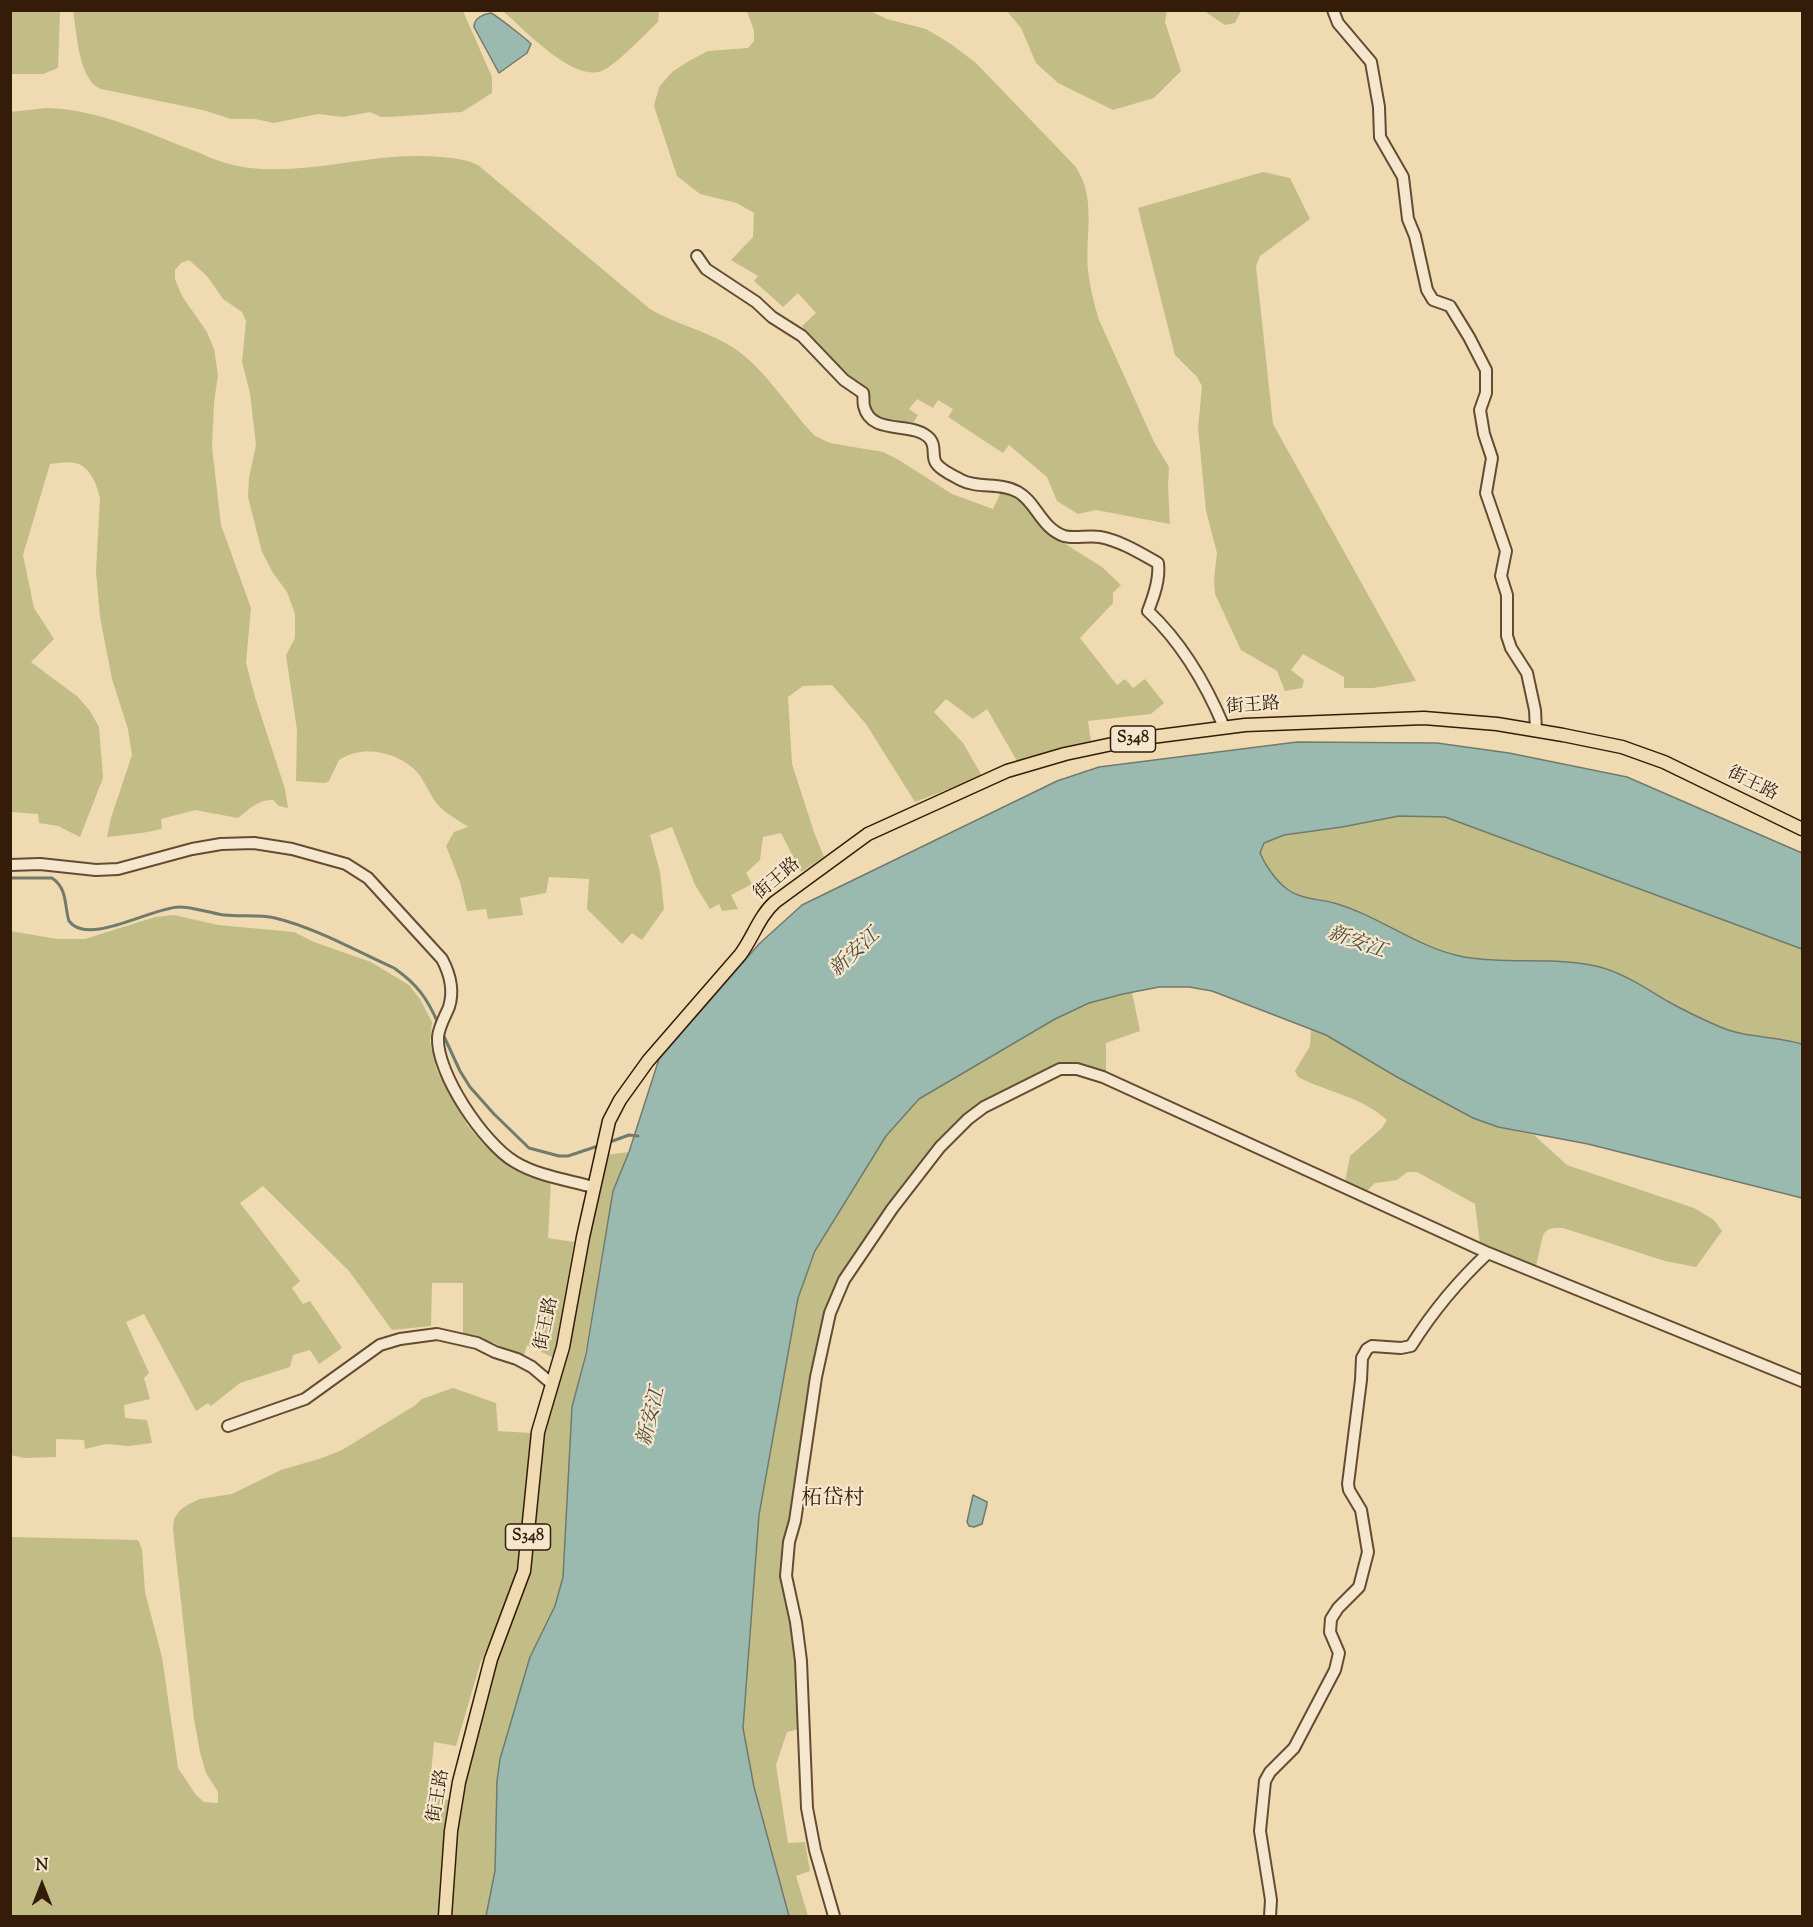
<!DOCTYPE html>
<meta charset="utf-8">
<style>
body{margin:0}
#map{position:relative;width:1813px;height:1927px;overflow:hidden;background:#f0dab2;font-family:"Sorts Mill Goudy",serif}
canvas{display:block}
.frame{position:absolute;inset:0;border:12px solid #341c09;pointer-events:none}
.north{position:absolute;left:12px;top:1855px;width:60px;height:60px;-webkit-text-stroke:4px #f5e7cd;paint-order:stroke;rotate:0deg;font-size:16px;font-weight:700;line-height:24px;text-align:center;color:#341c09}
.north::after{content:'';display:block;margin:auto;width:21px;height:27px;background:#341c09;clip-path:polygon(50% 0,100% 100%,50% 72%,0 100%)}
</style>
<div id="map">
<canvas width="1813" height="1927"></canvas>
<div class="frame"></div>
<div class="north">N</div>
</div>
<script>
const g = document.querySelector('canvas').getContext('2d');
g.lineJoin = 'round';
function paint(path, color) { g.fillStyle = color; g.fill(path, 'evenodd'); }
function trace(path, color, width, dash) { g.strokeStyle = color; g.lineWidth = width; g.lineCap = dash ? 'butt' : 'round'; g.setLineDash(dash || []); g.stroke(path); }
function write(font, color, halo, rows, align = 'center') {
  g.font = font + ' "Sorts Mill Goudy","Noto Serif SC",serif'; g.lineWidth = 4.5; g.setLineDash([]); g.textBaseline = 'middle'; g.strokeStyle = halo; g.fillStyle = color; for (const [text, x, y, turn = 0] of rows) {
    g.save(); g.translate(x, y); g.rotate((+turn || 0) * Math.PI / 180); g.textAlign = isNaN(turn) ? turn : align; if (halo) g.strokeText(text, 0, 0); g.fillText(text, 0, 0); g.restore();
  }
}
paint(new Path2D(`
 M 11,10 L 60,11 L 58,68 L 43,74 L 11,74 Z
 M 73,11 L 463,11 L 492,77 L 492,93 L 462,112 L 388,117 L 381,117 L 370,112 L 343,117 L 318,114 L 274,123 L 255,119 L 231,119 L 203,110 L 101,89 C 78,80 77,32 73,11 Z
 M 503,11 L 659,11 L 658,22 C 645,34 616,65 602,71 C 572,82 524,29 503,11 Z
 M 747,11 L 870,11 L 887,19 L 926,29 L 951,44 L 976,63 L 1075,166 C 1097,197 1085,235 1088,270 C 1090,287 1094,304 1099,320 L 1154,442 L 1169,467 L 1168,486 L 1170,524 L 1096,510 L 1078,514 L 1057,501 L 1047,477 L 1009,445 L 1003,453 L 948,417 L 953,409 L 938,400 L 933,408 L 917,399 L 909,409 L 918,415 L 910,428 L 877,420 L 802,326 L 816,313 L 798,293 L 783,307 L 754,281 L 758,276 L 731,260 L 753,237 L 754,213 L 737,203 L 700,194 L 677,176 L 654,106 L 659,87 L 672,72 L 689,61 L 708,51 L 748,48 L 754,41 L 754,31 Z
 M 1007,11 L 1167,11 L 1165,22 L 1181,71 L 1154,98 L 1113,110 L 1058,83 L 1036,63 L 1021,28 Z
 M 1204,11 L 1241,11 L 1235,23 L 1225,25 Z
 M 47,108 C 100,109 151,135 200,153 C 270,189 349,154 423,156 C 443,157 460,157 478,165 L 650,309 C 675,324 704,330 729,345 C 765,367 786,406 815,436 L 830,443 L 883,452 L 899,460 L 952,494 L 993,509 L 1001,492 L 1017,494 L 1043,530 L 1102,567 L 1121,585 L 1113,593 L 1113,603 L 1080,638 L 1117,685 L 1125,679 L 1133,688 L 1145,679 L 1164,703 L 1151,714 L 1088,721 L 1091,741 L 1017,761 L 987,709 L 973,719 L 946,699 L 934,712 L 963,743 L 982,776 L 915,802 L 866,724 L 832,685 L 803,686 L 788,697 L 792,764 L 814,832 L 824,857 L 801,872 L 781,833 L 763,837 L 760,860 L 746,873 L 752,884 L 731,895 L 738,909 L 722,911 L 719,904 L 710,909 L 695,885 L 672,827 L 650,835 L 660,872 L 664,909 L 642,940 L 632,933 L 622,944 L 587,909 L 589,879 L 549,877 L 546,893 L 520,898 L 523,915 L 488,919 L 486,909 L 467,911 L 460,882 L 446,846 L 454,832 L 468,827 C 458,820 445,813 437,804 C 429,794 425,781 417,772 C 399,752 362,744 339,760 L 329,781 L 325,783 L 296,781 L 297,730 L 286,655 L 295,638 L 295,614 L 287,592 L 273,573 L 262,552 L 248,497 L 249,478 L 256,445 L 250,393 L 242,362 L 246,321 L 242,312 L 223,299 L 207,276 L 189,260 L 181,263 L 175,270 L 175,279 L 182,296 L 207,332 L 214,349 L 218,375 L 214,402 L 212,447 L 221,525 L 251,608 L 246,663 L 255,697 L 285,789 L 288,808 L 279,806 L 273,800 C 259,799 249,809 238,818 L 195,810 L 161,819 L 162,829 L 142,833 L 107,837 L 111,818 L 132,755 L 128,729 L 112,679 L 100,617 L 96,572 L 100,498 C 97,485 90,466 75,463 C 67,461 57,463 50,464 L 23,555 L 34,608 L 54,639 L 31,662 L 78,697 L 90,711 L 99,727 L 103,778 L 80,837 L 58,826 L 39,823 L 38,814 L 11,812 L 10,112 Z
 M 1263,172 L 1290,178 L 1310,219 L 1260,256 L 1256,266 L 1273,424 L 1416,681 L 1373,688 L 1344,688 L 1344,677 L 1303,654 L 1291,670 L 1304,680 L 1302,688 L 1285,691 L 1277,671 L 1241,650 L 1215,594 L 1214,579 L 1217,553 L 1206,511 L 1198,428 L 1202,386 L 1197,377 L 1175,355 L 1138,208 Z
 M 1399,816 L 1445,817 L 1457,821 L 1802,949 L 1802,1044 C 1775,1036 1744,1038 1718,1026 C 1702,1019 1685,1011 1669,1002 C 1647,989 1625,974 1600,967 C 1556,956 1509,965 1464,957 C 1417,948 1380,916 1334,903 C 1319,899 1300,899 1287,889 C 1276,881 1265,865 1260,853 L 1263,843 L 1284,835 L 1342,827 Z
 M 174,915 L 218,925 L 294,932 L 314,942 L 371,962 L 409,985 L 420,999 L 432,1022 L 430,1042 L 437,1071 L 468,1126 L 484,1145 L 503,1161 L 514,1167 L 551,1181 L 548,1238 L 574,1242 L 554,1358 L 527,1345 L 524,1356 L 516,1354 L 494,1343 L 463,1335 L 463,1283 L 432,1283 L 431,1326 L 392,1330 L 349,1271 L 263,1186 L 240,1203 L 300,1281 L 292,1288 L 303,1304 L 310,1301 L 342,1348 L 319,1364 L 310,1350 L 293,1355 L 290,1367 L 240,1383 L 211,1406 L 208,1403 L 196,1411 L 144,1314 L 126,1322 L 149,1373 L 144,1378 L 150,1399 L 124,1405 L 125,1418 L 147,1420 L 152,1443 L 128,1446 L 106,1444 L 85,1449 L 84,1440 L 56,1439 L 56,1457 L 24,1458 L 11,1455 L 10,931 L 57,939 L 85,939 L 155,917 Z
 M 1132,992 L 1140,1031 L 1106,1043 L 1106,1073 L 1057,1066 L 1040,1073 L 940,1141 L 841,1281 L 809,1402 L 783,1553 L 796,1634 L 799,1729 L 787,1732 L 776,1765 L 788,1843 L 805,1842 L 810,1871 L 796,1876 L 808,1916 L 789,1916 L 754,1787 L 743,1728 L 759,1515 L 798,1298 L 816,1251 L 886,1136 L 919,1099 L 1055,1019 L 1089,1003 Z
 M 1311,1028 L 1335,1040 L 1397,1077 L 1473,1118 L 1498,1127 L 1534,1135 L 1567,1165 L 1694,1208 L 1714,1220 L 1722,1231 L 1696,1267 L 1665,1261 L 1563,1228 C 1554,1228 1548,1227 1543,1235 L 1536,1266 L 1480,1244 L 1475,1204 L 1417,1172 L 1407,1172 L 1397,1180 L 1375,1183 L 1367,1191 L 1345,1182 L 1350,1156 L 1382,1128 L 1387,1120 C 1362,1097 1327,1092 1298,1077 L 1295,1071 L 1310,1046 Z
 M 629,1152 L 613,1191 L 585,1354 L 572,1407 L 563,1577 L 555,1606 L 530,1657 L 500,1759 L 497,1781 L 495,1871 L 486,1916 L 450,1916 L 459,1811 L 464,1784 L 500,1647 L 520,1599 L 529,1572 L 542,1432 L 605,1155 Z
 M 453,1388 L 496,1403 L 498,1431 L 531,1433 L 521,1552 L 507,1603 L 481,1661 L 456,1746 L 434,1742 L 429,1796 L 449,1800 L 438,1916 L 11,1916 L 10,1537 L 138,1540 L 142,1549 L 145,1592 L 162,1657 L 178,1768 L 196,1795 L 204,1802 L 218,1803 L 218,1792 L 206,1773 L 200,1752 L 194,1719 L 173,1530 L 174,1519 L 180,1510 L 189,1504 L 200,1499 L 232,1494 L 281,1470 L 322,1458 L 342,1450 L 414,1406 L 422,1399 Z`), '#c2bd87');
const water = new Path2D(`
 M 491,13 C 497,16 529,41 531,44 L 527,53 L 499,73 L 474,27 C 474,18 483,14 491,13 Z
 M 1297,742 L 1437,743 L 1509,753 L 1627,777 L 1802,853 L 1802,949 L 1445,817 L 1399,816 L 1342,827 L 1284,835 L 1264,843 L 1260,853 C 1265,865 1276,881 1287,889 C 1300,899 1319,899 1334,903 C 1380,916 1417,948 1464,957 C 1509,965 1556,956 1600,967 C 1625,974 1647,989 1669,1002 C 1685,1011 1702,1019 1718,1026 C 1744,1038 1775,1036 1802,1044 L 1802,1198 L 1588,1144 L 1498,1127 L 1473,1118 L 1397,1077 L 1326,1035 L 1212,991 L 1189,987 L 1159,987 L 1123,994 L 1089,1003 L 1055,1019 L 919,1099 L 886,1136 L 815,1251 L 798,1298 L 759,1515 L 743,1728 L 754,1787 L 789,1916 L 486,1916 L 495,1871 L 497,1781 L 500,1759 L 530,1657 L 555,1606 L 563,1577 L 572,1407 L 586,1354 L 613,1191 L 629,1152 L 659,1059 L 759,944 L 802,905 L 1057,781 L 1099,767 Z
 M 973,1495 L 987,1502 L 987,1504 L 982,1524 L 974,1527 L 969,1526 L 967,1522 Z`);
paint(water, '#9abaaf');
trace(water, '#717b6d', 1.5);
trace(new Path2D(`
 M 10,878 L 52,878 C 68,889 64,905 69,921 C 88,947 153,907 179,907 C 194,907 209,913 224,915 C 241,917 258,914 275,918 C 316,928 356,951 394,968 C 417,984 427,998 438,1023
 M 442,1032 L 460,1071 L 470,1087 L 494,1114 L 529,1148 L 559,1156 L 568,1156 L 601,1145
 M 607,1143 L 629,1135 L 638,1136`), '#717b6d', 3);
const minor = new Path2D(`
 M 1333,10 L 1338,23 L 1371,62 L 1379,107 L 1380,137 L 1403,177 L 1408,219 L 1415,236 L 1427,290 L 1433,300 L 1450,306 L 1469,337 L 1486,370 L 1486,393 L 1480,410 L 1484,434 L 1492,458 L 1486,493 L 1506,551 L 1501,576 L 1507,595 L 1507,636 L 1511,648 L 1527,673 L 1535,710 L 1536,730
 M 697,256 L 706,269 L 756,302 L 772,317 L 802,336 L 844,380 L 863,393 C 864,397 863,402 864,406 C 871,437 914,420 930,439 C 936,446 932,454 935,461 C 938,469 954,476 961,480 C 978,489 1001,482 1018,492 C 1036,502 1041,528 1064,536 C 1075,539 1088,535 1100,537 C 1121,541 1140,553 1158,563 C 1160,579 1154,596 1148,611 C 1182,643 1206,684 1224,727
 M 10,865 L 40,864 L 96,870 L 118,869 L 192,849 L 221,844 L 254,843 L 292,849 L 346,864 L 368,878 L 442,959 C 450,974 454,991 449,1007 C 445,1017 439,1026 438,1037 C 436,1073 484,1144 515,1162 C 538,1176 568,1180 593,1187
 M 228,1426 L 305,1399 L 380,1345 L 400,1339 L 437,1334 L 477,1343 L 495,1352 L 517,1359 L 532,1367 L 552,1384
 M 834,1916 L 815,1850 L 807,1808 L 801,1661 L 796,1622 L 786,1576 L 789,1542 L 795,1521 L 816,1377 L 830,1313 L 844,1280 L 892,1209 L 940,1147 L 968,1119 L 984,1107 L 1060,1069 L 1077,1069 L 1103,1077 L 1488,1253 L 1802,1381
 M 1270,1916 L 1271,1900 L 1260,1831 L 1265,1781 L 1270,1772 L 1294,1748 L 1335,1670 L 1339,1653 L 1330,1632 L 1331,1619 L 1338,1608 L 1359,1587 L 1368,1552 L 1361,1510 L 1349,1490 L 1348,1484 L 1361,1380 L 1362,1358 L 1367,1349 L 1372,1346 L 1401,1348 L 1411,1346 C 1433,1311 1458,1281 1488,1253`);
const major = new Path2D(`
 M 445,1916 L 451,1831 L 459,1782 L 491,1659 L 524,1571 L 538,1432 L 563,1347 L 583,1237 L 609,1121 L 620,1100 L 648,1061 L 740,955 C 753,938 759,916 775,902 L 868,834 L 1007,771 L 1065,754 L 1136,739 L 1245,725 L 1424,718 L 1497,724 L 1563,735 L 1622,747 L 1664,762 L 1802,829`);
trace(minor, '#634c33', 14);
trace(major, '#341c09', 15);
trace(minor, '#f5e7cd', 10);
trace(major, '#f0dab2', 12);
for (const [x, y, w] of [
 [1133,739,45],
 [528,1537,45]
]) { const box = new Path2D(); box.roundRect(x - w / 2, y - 13, w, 26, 4.5); g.fillStyle = '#f5e7cd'; g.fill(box); trace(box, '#341c09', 1.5); }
write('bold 16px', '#341c09', null, [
 ["S348",1133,739],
 ["S348",528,1537]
]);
write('18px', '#341c09', '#f5e7cd', [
 ["街王路",1253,707,-4],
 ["街王路",1752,785,26],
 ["街王路",778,880,-40],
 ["街王路",548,1324,-78],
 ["街王路",440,1796,-80]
]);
write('italic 20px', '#534b3b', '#f5e7cd', [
 ["新安江",1356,944,20],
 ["新安江",856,954,-43],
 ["新安江",653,1417,-76]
]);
write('21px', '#341c09', '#f5e7cd', [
 ["柘岱村",833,1500]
]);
</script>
